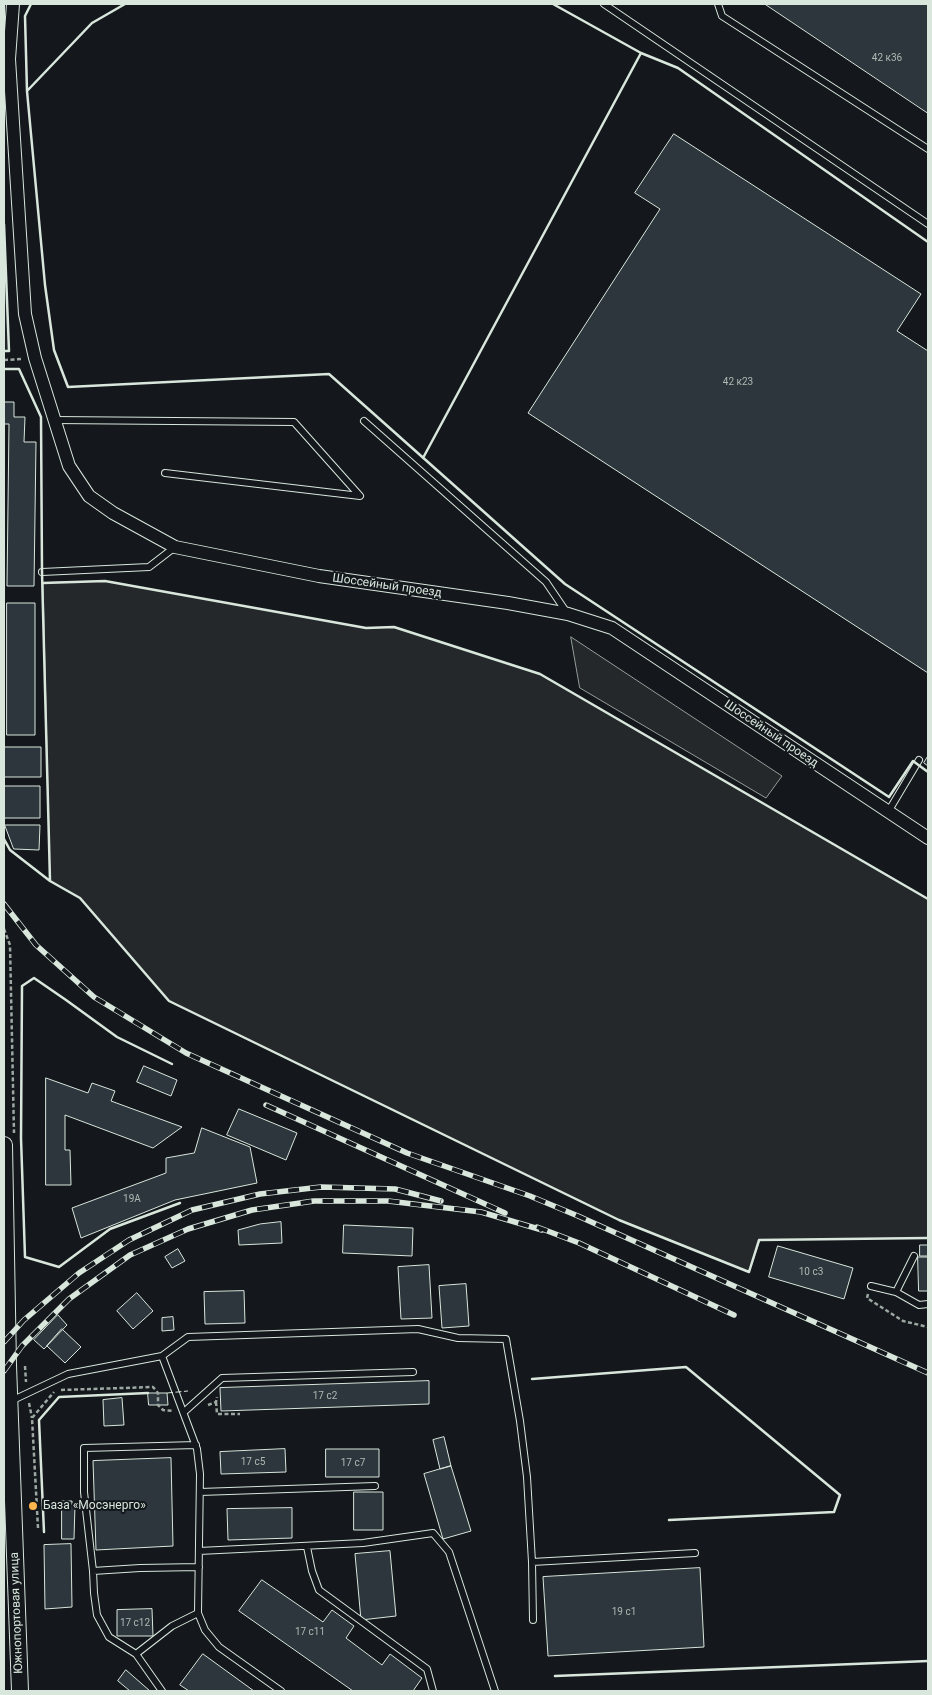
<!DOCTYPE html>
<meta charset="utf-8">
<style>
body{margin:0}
#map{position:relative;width:932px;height:1695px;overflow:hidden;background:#14181c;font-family:Roboto,sans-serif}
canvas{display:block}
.frame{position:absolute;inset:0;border:5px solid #d8e6dc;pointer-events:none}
</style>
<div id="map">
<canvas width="932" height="1695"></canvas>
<div class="frame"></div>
</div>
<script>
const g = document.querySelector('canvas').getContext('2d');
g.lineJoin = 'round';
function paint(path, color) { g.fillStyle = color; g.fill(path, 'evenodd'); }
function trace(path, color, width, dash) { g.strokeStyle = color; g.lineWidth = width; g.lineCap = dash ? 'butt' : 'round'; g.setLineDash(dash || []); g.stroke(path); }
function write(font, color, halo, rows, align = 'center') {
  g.font = font + ' Roboto,sans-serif'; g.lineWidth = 4; g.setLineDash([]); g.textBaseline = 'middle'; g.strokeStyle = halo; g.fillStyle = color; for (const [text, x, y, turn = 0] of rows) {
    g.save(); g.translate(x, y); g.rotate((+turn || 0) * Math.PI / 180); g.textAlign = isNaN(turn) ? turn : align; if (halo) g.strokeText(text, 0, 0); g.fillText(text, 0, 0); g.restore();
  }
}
const green = new Path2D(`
 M 4,224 L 9,351 L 4,351 Z`);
paint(green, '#202428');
trace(green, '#939e99', 1);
const parking = new Path2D(`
 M 105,581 L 366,628 L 394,627 L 540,674 L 928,899 L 928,1238 L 760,1240 L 749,1272 L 619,1220 L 169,1001 L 80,898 L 50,881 L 43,583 Z
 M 571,637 L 782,776 L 766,798 L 580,688 Z`);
paint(parking, '#24282b');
trace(parking, '#939e99', 1);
const building = new Path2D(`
 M 765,4 L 928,4 L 928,113 Z
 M 674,134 L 921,294 L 897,331 L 928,351 L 928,673 L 528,413 L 660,209 L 635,193 Z
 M 4,402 L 14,402 L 14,417 L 25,417 L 24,442 L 36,442 L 34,586 L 7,586 L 9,424 L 4,424 Z
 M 7,603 L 35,603 L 35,735 L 7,735 Z
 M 4,747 L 41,747 L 41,777 L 4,777 Z
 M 928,756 L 928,766 L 924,763 Z
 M 4,786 L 40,786 L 40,818 L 4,818 Z
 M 5,825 L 40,825 L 39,850 L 14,849 Z
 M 144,1066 L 177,1080 L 171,1096 L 137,1082 Z
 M 46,1078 L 88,1093 L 92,1083 L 115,1091 L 111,1101 L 182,1127 L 153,1148 L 65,1115 L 65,1150 L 70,1150 L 71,1185 L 46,1185 Z
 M 239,1109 L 297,1133 L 286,1160 L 227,1135 Z
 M 202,1128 L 250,1147 L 257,1183 L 175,1200 L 81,1238 L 72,1208 L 166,1173 L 166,1158 L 194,1153 Z
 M 281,1222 L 282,1243 L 239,1245 L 238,1230 L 260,1224 Z
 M 344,1225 L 413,1228 L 412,1256 L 343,1253 Z
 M 920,1245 L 928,1245 L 928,1256 L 920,1256 Z
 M 778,1246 L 853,1268 L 844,1299 L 769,1277 Z
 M 178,1249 L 185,1261 L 172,1268 L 165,1257 Z
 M 918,1257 L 928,1257 L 928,1291 L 919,1291 Z
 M 429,1265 L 432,1318 L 401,1319 L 398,1267 Z
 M 466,1284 L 469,1326 L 442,1328 L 439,1286 Z
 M 244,1291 L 245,1323 L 205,1324 L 204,1292 Z
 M 137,1293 L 153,1311 L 133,1329 L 117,1311 Z
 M 58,1315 L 67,1325 L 44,1349 L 34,1340 Z
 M 173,1317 L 174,1330 L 162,1331 L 162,1318 Z
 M 62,1329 L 81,1347 L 65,1363 L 47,1346 Z
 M 429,1381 L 429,1404 L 221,1411 L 220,1388 Z
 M 148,1393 L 167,1393 L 168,1405 L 149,1405 Z
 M 122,1398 L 124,1425 L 104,1426 L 103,1400 Z
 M 444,1437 L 451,1466 L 440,1469 L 433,1440 Z
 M 285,1449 L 286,1472 L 221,1474 L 220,1452 Z
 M 326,1449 L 379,1449 L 379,1477 L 326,1477 Z
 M 171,1458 L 173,1546 L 96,1550 L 93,1461 Z
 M 451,1466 L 471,1531 L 443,1539 L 424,1474 Z
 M 354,1492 L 383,1492 L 383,1530 L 354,1530 Z
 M 62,1501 L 72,1501 L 72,1505 L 75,1505 L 74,1539 L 62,1539 Z
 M 292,1508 L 292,1538 L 228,1540 L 227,1509 Z
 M 71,1544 L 72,1607 L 45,1609 L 44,1545 Z
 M 390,1551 L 396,1616 L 361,1620 L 355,1554 Z
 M 700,1568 L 704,1647 L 548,1656 L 543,1577 Z
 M 262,1580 L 323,1622 L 332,1610 L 354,1626 L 346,1638 L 382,1665 L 390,1654 L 422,1678 L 413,1691 L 353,1691 L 239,1611 Z
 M 152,1609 L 153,1636 L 117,1636 L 117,1610 Z
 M 203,1654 L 254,1691 L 189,1691 L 180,1685 Z
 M 126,1670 L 150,1691 L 130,1691 L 118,1681 Z`);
paint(building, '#2c363c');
trace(building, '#d8e6dc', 1);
const service = new Path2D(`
 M 604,4 L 928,224
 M 718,4 L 722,16 L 928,149
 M 54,420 L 294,422 L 360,496 L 165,473
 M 364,421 L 546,582 L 567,613
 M 42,572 L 149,567 L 175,547
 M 888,812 L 919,760
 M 914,1256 L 896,1292 L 919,1305 L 928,1304
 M 871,1286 L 896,1292
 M 162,1356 L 188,1337 L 418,1329 L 458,1338 L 506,1339 L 520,1421 L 527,1477 L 532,1562 L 695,1553
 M 11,1401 L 68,1374 L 162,1356 L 197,1449 L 200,1474 L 198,1613 L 205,1630 L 219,1647 L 281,1691
 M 184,1412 L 222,1378 L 413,1372
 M 200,1492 L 375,1486
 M 307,1547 L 312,1571 L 319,1590 L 427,1669 L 433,1691
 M 199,1551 L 363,1543 L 433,1533 L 449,1552 L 495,1691
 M 532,1562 L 533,1620
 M 93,1571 L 140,1568 L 199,1567
 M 136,1654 L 172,1626 L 198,1613
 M 162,1691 L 136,1654 L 109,1637 L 97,1615 L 94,1593 L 93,1571 L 84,1492 L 84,1448 L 196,1445`);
const minor = new Path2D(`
 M 13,4 L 9,59 L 25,314 L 35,358 L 69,466 L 89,496 L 113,513 L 175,547 L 319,576 L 508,603 L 568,614 L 612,628 L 928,838`);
const tertiary = new Path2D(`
 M 4,1145 L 8,1365 L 20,1691`);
trace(service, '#d8e6dc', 8);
trace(minor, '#d8e6dc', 14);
trace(tertiary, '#d8e6dc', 18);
trace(new Path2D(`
 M 4,360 L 22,359
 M 4,929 L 10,945 L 14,1133
 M 868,1294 L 867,1298 L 903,1321 L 928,1327
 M 25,1366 L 26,1382
 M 61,1390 L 153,1387 L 158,1393 L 158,1405 L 163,1410 L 173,1411
 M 216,1402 L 217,1414 L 240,1414
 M 29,1403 L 32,1418
 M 208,1405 L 216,1402 L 217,1397
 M 38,1528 L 32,1418 L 54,1392`), '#9da8a2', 2.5, [4, 2.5]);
trace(service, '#14181c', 6);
trace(minor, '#14181c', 12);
trace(tertiary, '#14181c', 16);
const rail = new Path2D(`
 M 4,904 L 36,945 L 94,997 L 186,1053 L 407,1153 L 530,1196 L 578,1216 L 928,1373
 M 266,1105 L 505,1213
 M 537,1227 L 579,1243 L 734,1315
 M 4,1342 L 24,1320 L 79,1273 L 129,1240 L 192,1210 L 260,1194 L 321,1187 L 395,1189 L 441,1201
 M 4,1371 L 22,1346 L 69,1299 L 130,1255 L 188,1229 L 252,1210 L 314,1201 L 388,1201 L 481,1212 L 542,1230`);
trace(rail, '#d8e6dc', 5.5);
trace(rail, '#14181c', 4, [11]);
trace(new Path2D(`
 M 167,1393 L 188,1391`), '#d8e6dc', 1, [6, 2.5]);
trace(new Path2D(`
 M 31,4 L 25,16 L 27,91 L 45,285 L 54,350 L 68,387 L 329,374 L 565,584 L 889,797 L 913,761 L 928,772
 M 553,4 L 641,53 L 678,68 L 928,242
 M 27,91 L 92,23 L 125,4
 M 4,224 L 9,351 L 4,351
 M 4,369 L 19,369 L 41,417 L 42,572 L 50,881
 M 423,458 L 641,53
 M 43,583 L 105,581 L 366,628 L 394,627 L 540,674 L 928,899
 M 4,839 L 10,850 L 50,881 L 80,898 L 169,1001 L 619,1220 L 749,1272 L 759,1240 L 928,1238
 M 172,1064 L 117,1037 L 66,1000 L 34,978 L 22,986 L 21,1138 L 25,1257 L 59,1267 L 110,1229 L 180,1203
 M 532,1379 L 686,1367 L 840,1495 L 834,1512 L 669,1520
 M 44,1532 L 39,1420 L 59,1397 L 148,1393
 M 555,1676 L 928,1661`), '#d8e6dc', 2.5);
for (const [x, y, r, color] of [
 [33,1506,5,"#ffb74d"]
]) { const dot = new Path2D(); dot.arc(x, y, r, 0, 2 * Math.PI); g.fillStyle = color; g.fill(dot); trace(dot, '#14181c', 2); }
write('10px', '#adbab4', null, [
 ["42 к36",887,58],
 ["42 к23",738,382],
 ["19А",132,1199],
 ["10 c3",811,1272],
 ["17 с2",325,1396],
 ["17 с5",253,1462],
 ["17 с7",353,1463],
 ["19 с1",624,1612],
 ["17 с12",135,1623],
 ["17 с11",310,1632]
]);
write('12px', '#d8e6dc', '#14181c', [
 ["Шоссейный проезд",387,586,8],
 ["Шоссейный проезд",771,734,34],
 ["Южнопортовая улица",17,1613,-92]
]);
write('12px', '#d8e6dc', '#14181c', [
 ["База «Мосэнерго»",43,1506]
], 'left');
</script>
